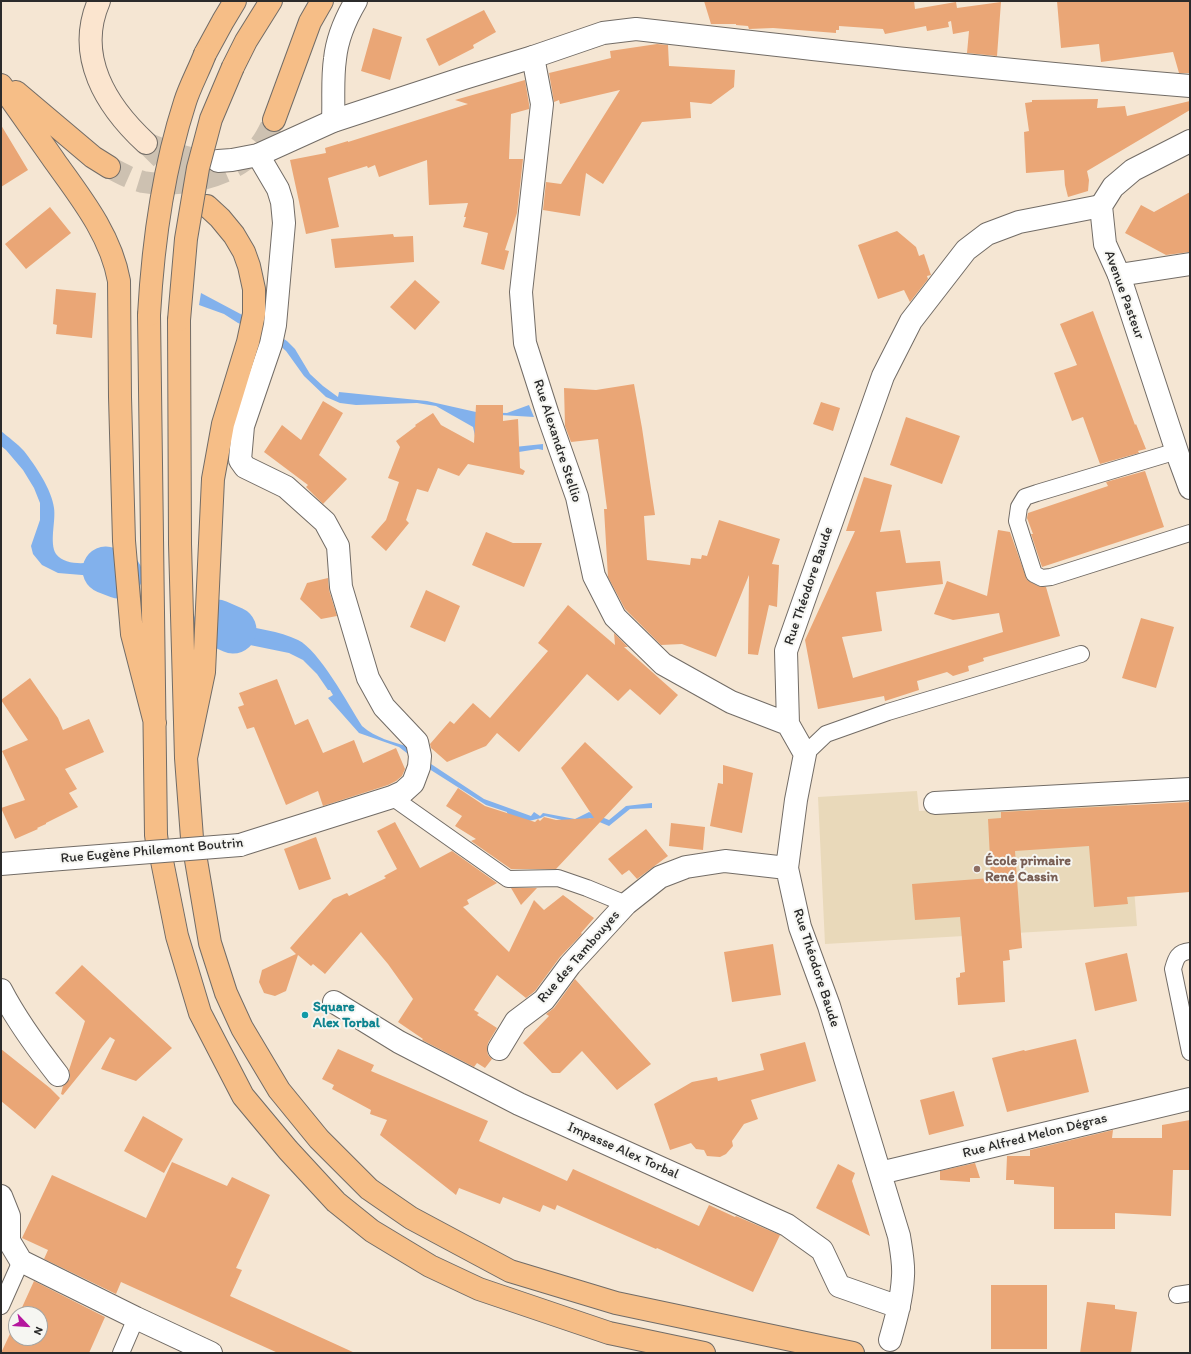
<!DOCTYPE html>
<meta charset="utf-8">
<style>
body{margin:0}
#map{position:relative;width:1191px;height:1354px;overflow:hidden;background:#f5e6d3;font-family:Itim,sans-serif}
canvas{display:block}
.frame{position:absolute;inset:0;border:2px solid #2b2b2b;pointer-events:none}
.north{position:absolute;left:8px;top:1306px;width:40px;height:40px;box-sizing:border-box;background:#f6f6f2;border:1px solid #a5a5a2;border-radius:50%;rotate:115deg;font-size:11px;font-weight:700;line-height:16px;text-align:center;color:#2b2b2b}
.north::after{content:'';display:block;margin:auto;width:14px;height:18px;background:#b5179e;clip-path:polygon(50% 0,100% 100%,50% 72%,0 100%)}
</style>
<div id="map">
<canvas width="1191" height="1354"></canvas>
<div class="frame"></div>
<div class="north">N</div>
</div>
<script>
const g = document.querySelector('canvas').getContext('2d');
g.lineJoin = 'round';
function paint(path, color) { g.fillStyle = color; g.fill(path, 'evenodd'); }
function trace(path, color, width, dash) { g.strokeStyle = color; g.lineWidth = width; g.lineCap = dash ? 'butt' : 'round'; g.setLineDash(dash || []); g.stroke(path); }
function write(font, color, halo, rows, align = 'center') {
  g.font = font + ' Itim,sans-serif'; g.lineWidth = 4; g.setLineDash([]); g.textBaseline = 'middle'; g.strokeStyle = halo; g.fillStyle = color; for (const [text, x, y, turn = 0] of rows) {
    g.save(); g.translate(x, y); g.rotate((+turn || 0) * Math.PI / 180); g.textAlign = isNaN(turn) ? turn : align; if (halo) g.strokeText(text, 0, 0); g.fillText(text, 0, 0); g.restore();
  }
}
paint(new Path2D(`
 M 917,791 L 919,811 L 1127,800 L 1137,926 L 825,944 L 818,797 Z`), '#e9d9ba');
paint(new Path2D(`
 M 201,293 L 265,327 L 287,341 L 295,349 L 310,374 L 323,386 L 338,397 L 339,392 L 427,401 L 476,412 L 507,413 L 529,405 L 534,417 L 484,414 L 486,450 L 543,444 L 543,450 L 538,449 L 480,458 L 473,427 L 436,406 L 417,403 L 356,405 L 340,403 L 326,397 L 304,376 L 286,351 L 276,342 L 256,330 L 238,323 L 224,314 L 199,305 Z
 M 1,431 C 8,437 18,444 24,451 C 35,465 52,490 54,508 C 56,521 49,543 56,554 C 67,568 92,562 106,561 L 105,579 L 94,576 L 58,573 L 42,565 L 33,554 L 31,546 L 40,520 L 40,503 L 34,488 L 23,470 L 6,450 L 1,446 Z
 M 235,624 C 254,628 280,631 298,640 C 319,650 348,704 362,726 C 376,738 392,742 410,747 L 412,757 L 399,747 L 359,733 L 328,698 L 333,695 L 330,690 L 328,690 L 317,674 L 303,660 L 289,653 L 245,644 L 229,638 Z
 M 428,762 L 484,799 L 531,816 L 534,812 L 540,816 L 543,813 L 575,819 L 589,812 L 609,820 L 626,806 L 652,803 L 652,808 L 630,809 L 609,826 L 590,818 L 578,824 L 545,816 L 541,818 L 521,823 L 507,813 L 507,812 L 486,805 L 426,767 Z`), '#82b1ec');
trace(new Path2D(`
 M 106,570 L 119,575
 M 217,623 L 233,630`), '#82b1ec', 47);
paint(new Path2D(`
 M 704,1 L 914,1 L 915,9 L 956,2 L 957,8 L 1001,2 L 997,56 L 967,53 L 969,31 L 953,34 L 951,21 L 948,22 L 949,27 L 927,31 L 926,26 L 885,34 L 883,29 L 839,26 L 839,30 L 836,30 L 836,33 L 773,28 L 749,29 L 748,26 L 736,25 L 736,24 L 711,24 Z
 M 1057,1 L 1190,1 L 1190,73 L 1179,73 L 1173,52 L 1101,62 L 1099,44 L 1061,48 Z
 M 484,10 L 496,32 L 473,45 L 474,48 L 439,66 L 426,39 Z
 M 373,28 L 402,37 L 390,80 L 361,71 Z
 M 657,44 L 668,45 L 669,66 L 735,70 L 734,87 L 711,104 L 690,102 L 691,118 L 642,122 L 603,184 L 586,173 L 580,216 L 543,210 L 546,182 L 561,184 L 620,90 L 560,104 L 559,100 L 554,102 L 549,73 L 611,58 L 610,51 Z
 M 525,80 L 529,104 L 529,109 L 511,114 L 509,159 L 523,159 L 517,213 L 505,250 L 509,251 L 504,270 L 481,264 L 488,233 L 463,227 L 466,217 L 464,217 L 468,203 L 429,205 L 427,160 L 379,177 L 375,165 L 368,168 L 367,166 L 328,178 L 339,227 L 306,234 L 290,160 L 326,153 L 325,148 L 348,141 L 348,142 L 468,104 L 455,100 Z
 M 1098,99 L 1097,108 L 1125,106 L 1127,116 L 1190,101 L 1190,110 L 1087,171 L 1089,180 L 1088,191 L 1068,197 L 1065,185 L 1064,170 L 1026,173 L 1024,132 L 1029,131 L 1025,103 L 1032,102 L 1032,100 Z
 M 1,125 L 28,170 L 1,187 Z
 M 1190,192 L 1190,252 L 1166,255 L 1125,233 L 1141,205 L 1154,212 Z
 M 50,207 L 71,233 L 26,269 L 5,244 Z
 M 897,231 L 916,247 L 919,256 L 924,254 L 931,275 L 927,276 L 928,279 L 910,302 L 904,290 L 878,299 L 858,245 Z
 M 393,234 L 394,237 L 413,236 L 414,262 L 335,268 L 331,239 Z
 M 415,280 L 440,302 L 415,330 L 390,307 Z
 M 56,289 L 96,293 L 92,338 L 56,334 L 57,325 L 53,324 Z
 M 1093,311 L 1135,425 L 1136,424 L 1146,449 L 1138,451 L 1139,453 L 1100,464 L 1083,417 L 1072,421 L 1054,373 L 1077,365 L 1060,324 Z
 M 634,384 L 642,428 L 655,515 L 644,516 L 647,560 L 690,565 L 691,558 L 701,559 L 702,555 L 707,556 L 719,520 L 780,539 L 772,564 L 779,565 L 777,607 L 769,605 L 758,655 L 748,654 L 749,575 L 716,657 L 682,644 L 661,645 L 625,609 L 608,577 L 604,509 L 607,509 L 598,439 L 571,442 L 565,426 L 564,388 L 596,390 Z
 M 323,401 L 343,413 L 319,455 L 347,479 L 323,504 L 306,487 L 308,485 L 264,452 L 282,425 L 301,440 Z
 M 821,402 L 840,408 L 833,431 L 813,424 Z
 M 476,405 L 503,405 L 503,421 L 518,419 L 520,468 L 525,471 L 523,475 L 468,464 L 459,476 L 438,468 L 428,492 L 417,489 L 406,520 L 409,523 L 386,551 L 371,537 L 386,520 L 399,482 L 388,478 L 400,447 L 396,441 L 416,426 L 415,425 L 433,413 L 441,425 L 474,443 Z
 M 906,417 L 960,436 L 942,484 L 890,465 Z
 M 1145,471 L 1164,527 L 1042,567 L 1031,534 L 1033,534 L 1027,518 L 1028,513 L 1108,486 L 1106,482 Z
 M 864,477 L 892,485 L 880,532 L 900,530 L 906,563 L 940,561 L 943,584 L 876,592 L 882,631 L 842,637 L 853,678 L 1003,632 L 999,613 L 953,620 L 934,614 L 947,581 L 987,596 L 998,530 L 1010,532 L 1027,580 L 1038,586 L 1046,587 L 1060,636 L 983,658 L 984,661 L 968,666 L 969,671 L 953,676 L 947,672 L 917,681 L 919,690 L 885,701 L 884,696 L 818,709 L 805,640 L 855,531 L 846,531 Z
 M 486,532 L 513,543 L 542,543 L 524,587 L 472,565 Z
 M 328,578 L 329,590 L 337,616 L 321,619 L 300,599 L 307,583 Z
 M 426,590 L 460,606 L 445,642 L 410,627 Z
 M 568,605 L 615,645 L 614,633 L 628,647 L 624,647 L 678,695 L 660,715 L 630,689 L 618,701 L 587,674 L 519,752 L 497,733 L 486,746 L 447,762 L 431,748 L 430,744 L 450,721 L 454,724 L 473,703 L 490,718 L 548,651 L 538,643 Z
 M 1141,618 L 1174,627 L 1156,688 L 1122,678 Z
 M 30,678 L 58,718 L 63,730 L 89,719 L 104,752 L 65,769 L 77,789 L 69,793 L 78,807 L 46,823 L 46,824 L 37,828 L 38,829 L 15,839 L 1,808 L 25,800 L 2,751 L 28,740 L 1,700 Z
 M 277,679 L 295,725 L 308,719 L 323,753 L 354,740 L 363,763 L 396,748 L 405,769 L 402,776 L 396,781 L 388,785 L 323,806 L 318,791 L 286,805 L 254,727 L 247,729 L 238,707 L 244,705 L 239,693 Z
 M 585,742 L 633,787 L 556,869 L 511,869 L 471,841 L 476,839 L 455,826 L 462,816 L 446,806 L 458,788 L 485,806 L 535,822 L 538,819 L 540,821 L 544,817 L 556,820 L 594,818 L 561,768 Z
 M 723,765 L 753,773 L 742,833 L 710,826 L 718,783 L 723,784 Z
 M 1190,802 L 1190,892 L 1127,897 L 1128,904 L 1094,907 L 1089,846 L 1015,851 L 1022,948 L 1009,950 L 1010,960 L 1003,961 L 1005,1002 L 958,1005 L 956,978 L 960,977 L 960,973 L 965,972 L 960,917 L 915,920 L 912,884 L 991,878 L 988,819 L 1001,818 L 1001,812 Z
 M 395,822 L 420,868 L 452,851 L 497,883 L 467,900 L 469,904 L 463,907 L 509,952 L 534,900 L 544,910 L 563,895 L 594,918 L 581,933 L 582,934 L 560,957 L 535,991 L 526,998 L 497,975 L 474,1010 L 479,1013 L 477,1015 L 497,1028 L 488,1043 L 487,1049 L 488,1055 L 492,1059 L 485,1068 L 477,1063 L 474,1067 L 422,1040 L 423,1039 L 398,1022 L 413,999 L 388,964 L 361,932 L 325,974 L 313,964 L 311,966 L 298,955 L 286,991 L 275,996 L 264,993 L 259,982 L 262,970 L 296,954 L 290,948 L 333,899 L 347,893 L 349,896 L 386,878 L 384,876 L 397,869 L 377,831 Z
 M 671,823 L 705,827 L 703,850 L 669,846 Z
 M 646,829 L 668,856 L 637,879 L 629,870 L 622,875 L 608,859 Z
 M 316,837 L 331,879 L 299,890 L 284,849 Z
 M 511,888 L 537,888 L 521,905 Z
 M 773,944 L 781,995 L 732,1002 L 724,952 Z
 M 1127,953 L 1137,1001 L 1095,1011 L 1085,963 Z
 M 82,965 L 172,1048 L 136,1081 L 101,1069 L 115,1040 L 110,1037 L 63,1095 L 61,1094 L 63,1086 L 70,1079 L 70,1074 L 69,1070 L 85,1021 L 55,993 Z
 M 575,979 L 651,1064 L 617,1090 L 582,1051 L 560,1073 L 552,1073 L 523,1043 L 549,1016 L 546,1014 L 554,1008 Z
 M 1076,1039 L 1089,1092 L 1007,1112 L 992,1058 L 1024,1050 L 1025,1051 Z
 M 805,1042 L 816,1081 L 751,1100 L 758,1119 L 744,1124 L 732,1141 L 733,1146 L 726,1154 L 720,1157 L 707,1156 L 704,1150 L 696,1149 L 691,1143 L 670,1150 L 654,1104 L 692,1082 L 717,1077 L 718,1081 L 764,1070 L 760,1054 Z
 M 1,1049 L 50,1088 L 60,1098 L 35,1129 L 1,1101 Z
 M 338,1049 L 374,1065 L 371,1071 L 488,1121 L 479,1141 L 567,1181 L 573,1169 L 699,1226 L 709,1205 L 735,1217 L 736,1216 L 780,1235 L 753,1292 L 657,1248 L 656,1249 L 557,1205 L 555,1210 L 543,1205 L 540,1212 L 503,1197 L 500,1204 L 459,1188 L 456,1195 L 380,1135 L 387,1120 L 370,1114 L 371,1110 L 332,1089 L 334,1085 L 322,1079 Z
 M 954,1091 L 964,1126 L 929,1135 L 920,1100 Z
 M 143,1116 L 183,1139 L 164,1173 L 124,1151 Z
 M 1190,1120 L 1189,1170 L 1173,1170 L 1171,1216 L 1115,1213 L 1115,1229 L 1054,1229 L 1054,1187 L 1014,1184 L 1014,1180 L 1006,1180 L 1007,1156 L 1030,1156 L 1030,1150 L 1113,1130 L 1112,1138 L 1162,1138 L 1162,1125 Z
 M 172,1162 L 227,1186 L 232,1177 L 270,1195 L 236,1268 L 242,1270 L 230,1296 L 355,1353 L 278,1353 L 121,1282 L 116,1294 L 44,1259 L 48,1250 L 22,1238 L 52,1175 L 146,1218 Z
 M 975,1163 L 980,1178 L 970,1178 L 970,1182 L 940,1180 L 940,1171 Z
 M 838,1164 L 855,1173 L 852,1181 L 870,1236 L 816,1208 Z
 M 34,1281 L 105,1317 L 89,1353 L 1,1353 L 16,1321 L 16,1338 L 40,1338 L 40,1314 L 19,1314 Z
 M 991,1285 L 1047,1285 L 1047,1349 L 991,1349 Z
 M 1087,1302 L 1115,1305 L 1115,1309 L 1137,1312 L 1131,1353 L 1080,1353 Z`), '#eaa676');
trace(new Path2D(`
 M 146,143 C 170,153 192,161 218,161`), '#cdc1b1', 22, [22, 11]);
trace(new Path2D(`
 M 146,143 L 180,177
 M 109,167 C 120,173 131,179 143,182 C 178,188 230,178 255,151 C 264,142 269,131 274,120`), '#cdc1b1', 22, [22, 11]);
const service = new Path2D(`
 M 1177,451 L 1037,493 L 1025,497 L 1019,507 L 1017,521 L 1034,574 L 1042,578 L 1051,577 L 1190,533
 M 805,754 L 826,734 L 888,712 L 1081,654
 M 392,797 L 508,879 L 558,878 L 587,888 L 626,904
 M 1190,951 C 1178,952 1176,958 1173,969 L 1190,1052
 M 1177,1295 L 1190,1293
 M 1,1306 L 21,1261
 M 121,1353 L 136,1318`);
const minor = new Path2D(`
 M 533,57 L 542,104 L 521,292 L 525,343 L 548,415 L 577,497 L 594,576 L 615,617 L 663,664 L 731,702 L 788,724
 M 333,121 C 334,101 332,79 335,59 C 337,39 346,18 356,1
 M 1119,275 L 1190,264
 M 935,803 L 1190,789
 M 240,845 L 392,797 L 403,792 L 413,783 L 419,767 L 420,756 L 417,742 L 384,707 L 368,678 L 341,587 L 338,546 L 325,522 L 286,487 L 245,467 L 240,460 L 243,426 L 271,344 L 275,325 L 284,223 L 282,202 L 278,189 L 258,155
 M 1,864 L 49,860
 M 1,990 C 17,1021 37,1048 58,1075
 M 334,1002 L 399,1042 L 519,1104 L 787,1225 L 822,1250 L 839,1286 L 899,1307
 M 499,1049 L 516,1021 L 544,1000 L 570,965 L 626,904 L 660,877 L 686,867 L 725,861 L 787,868
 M 880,1173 L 1190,1099
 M 1,1196 L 9,1216 L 9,1241 L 21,1261 L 136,1318 L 211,1353
 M 890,1340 C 896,1319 902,1298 903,1276 C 904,1263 901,1249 899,1236 L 829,1006 L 800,927 L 787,868 L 796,800 L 805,754 L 788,724 L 786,651 L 883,376 L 911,321 L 966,250 L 987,234 L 1019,222 L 1101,206`);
const tertiary = new Path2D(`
 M 1190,141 L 1133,170 L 1113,187 L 1101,206 L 1105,244 L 1119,275 L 1180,461 L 1190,488
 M 218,161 L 232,160 L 258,155 L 333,121 L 464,78 L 533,57 L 603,33 L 636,29 C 820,50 1005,71 1190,86`);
const secondary = new Path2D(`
 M 99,1 C 75,56 106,106 146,143`);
const trunk = new Path2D(`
 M 205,54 L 223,21 L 235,1
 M 233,67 L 246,41 L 271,1
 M 1,85 C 19,111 38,137 56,163 C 82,199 111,236 119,281 L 120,397 L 124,541 L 132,634 L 155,723
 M 16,92 L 93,157 L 109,167
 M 274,120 L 310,22 L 322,1
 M 149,315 L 156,835 L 157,842
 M 179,320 L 180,544 L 186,758 L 192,838
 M 186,758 L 204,672 L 213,479 L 223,424 L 248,342 L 254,314 L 254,289 L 249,266 L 244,252 L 234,235 L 220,218 L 207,206
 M 196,860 L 210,943 L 226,993 L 242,1028 L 279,1090 L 319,1139 L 369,1189 L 411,1218 L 510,1271 L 616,1303 L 853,1353
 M 162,861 L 177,936 L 200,1013 L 243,1096 L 288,1150 L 336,1202 L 372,1231 L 430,1266 L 479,1289 L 609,1333 L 704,1353`);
trace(service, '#726c66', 18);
trace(minor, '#726c66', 24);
trace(tertiary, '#726c66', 24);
trace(secondary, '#726c66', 24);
trace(trunk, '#726c66', 24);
trace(service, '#fff', 16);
trace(minor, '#fff', 22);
trace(tertiary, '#fff', 22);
trace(secondary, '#fbe5cf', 22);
trace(trunk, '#f6be87', 22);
const minorBridge = new Path2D(`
 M 49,860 L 240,845`);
const trunkBridge = new Path2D(`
 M 149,315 C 153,243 163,170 185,102 C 190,86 199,70 205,54
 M 179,320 L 186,239 L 198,168 L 211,119 L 233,67`);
trace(minorBridge, '#726c66', 24, []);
trace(trunkBridge, '#726c66', 24, []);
trace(minorBridge, '#fff', 22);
trace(trunkBridge, '#f6be87', 22);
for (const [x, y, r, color] of [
 [977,869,4,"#8d6e63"],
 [305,1015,4,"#0f9aa8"]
]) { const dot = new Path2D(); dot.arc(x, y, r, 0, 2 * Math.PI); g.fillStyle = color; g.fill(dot); trace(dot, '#f6f6f2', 1.5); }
write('14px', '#2b2b2b', '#f6f6f2', [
 ["Avenue Pasteur",1124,295,70],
 ["Rue Alexandre Stellio",557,441,72],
 ["Rue Théodore Baude",809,586,-71],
 ["Rue Eugène Philemont Boutrin",152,851,-5],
 ["Rue des Tambouyes",579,957,-49],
 ["Rue Théodore Baude",816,968,72],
 ["Rue Alfred Melon Dégras",1035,1136,-14],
 ["Impasse Alex Torbal",623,1151,24]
]);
write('bold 14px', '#785e54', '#f6f6f2', [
 ["École primaire",985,861],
 ["René Cassin",985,877]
], 'left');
write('bold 14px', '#0d838f', '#f6f6f2', [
 ["Square",313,1007],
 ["Alex Torbal",313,1023]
], 'left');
</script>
